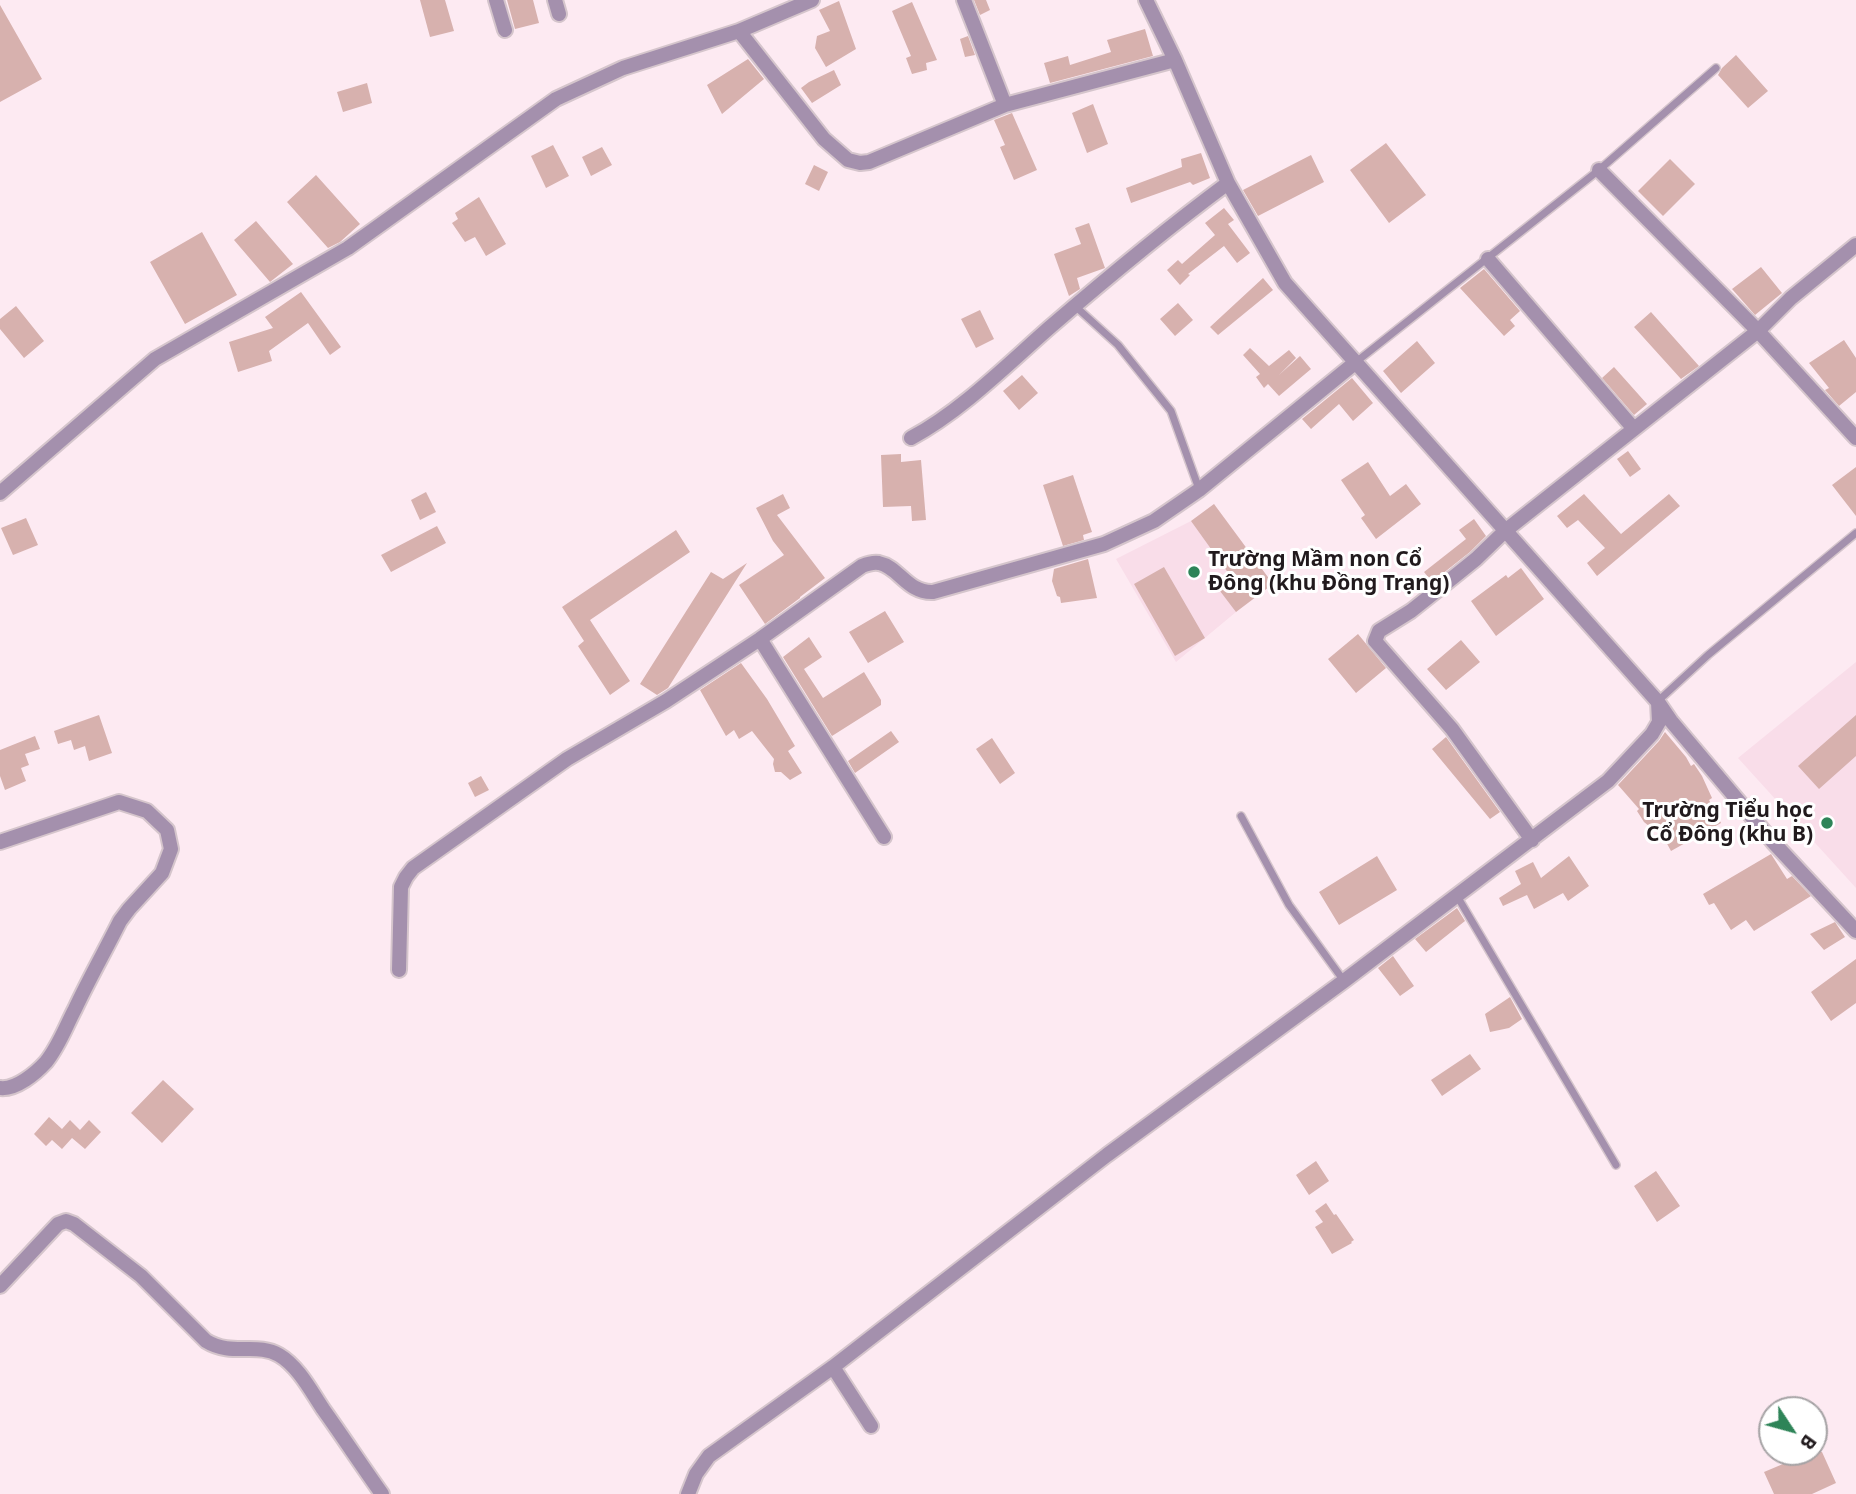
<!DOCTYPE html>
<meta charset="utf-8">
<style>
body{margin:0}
#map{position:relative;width:1856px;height:1494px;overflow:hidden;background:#fdeaf2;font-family:"Noto Sans",sans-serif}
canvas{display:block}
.north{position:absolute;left:1758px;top:1396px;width:70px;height:70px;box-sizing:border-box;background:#fff;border:2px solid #a6a3a5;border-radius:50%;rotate:126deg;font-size:19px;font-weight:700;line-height:28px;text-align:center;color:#211a1d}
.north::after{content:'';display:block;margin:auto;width:24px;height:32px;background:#2e8458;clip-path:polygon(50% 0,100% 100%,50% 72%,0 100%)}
</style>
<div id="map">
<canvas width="1856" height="1494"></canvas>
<div class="north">B</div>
</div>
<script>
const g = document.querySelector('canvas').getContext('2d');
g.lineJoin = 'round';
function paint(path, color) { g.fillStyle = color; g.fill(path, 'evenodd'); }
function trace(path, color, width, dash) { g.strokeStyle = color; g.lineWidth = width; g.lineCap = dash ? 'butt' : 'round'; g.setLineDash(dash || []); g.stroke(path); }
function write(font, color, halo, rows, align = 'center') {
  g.font = font + ' "Noto Sans",sans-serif'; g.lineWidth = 6; g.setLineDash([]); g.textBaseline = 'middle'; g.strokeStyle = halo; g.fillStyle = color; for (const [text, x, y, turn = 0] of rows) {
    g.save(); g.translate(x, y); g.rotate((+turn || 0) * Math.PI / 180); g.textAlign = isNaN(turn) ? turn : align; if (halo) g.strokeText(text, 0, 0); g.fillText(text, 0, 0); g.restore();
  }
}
paint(new Path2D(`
 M 1214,504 L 1273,584 L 1236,612 L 1176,662 L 1116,559 L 1191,521 Z
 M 1856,662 L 1856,888 L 1738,758 Z`), '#f9dde9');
paint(new Path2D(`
 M 420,0 L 445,0 L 454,31 L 430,37 Z
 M 507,0 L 533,0 L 539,23 L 515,29 Z
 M 974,0 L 986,0 L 990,10 L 980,15 Z
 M 839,1 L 856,49 L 826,67 L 815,48 L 817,36 L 830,31 L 819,10 Z
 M 912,2 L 937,60 L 926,63 L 927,70 L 912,74 L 906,58 L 911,56 L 892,11 Z
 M 0,5 L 42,79 L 0,102 Z
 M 1145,29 L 1153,56 L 1050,83 L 1044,63 L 1068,56 L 1070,65 L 1111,52 L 1107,40 Z
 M 968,36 L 975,55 L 965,57 L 960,39 Z
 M 1736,55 L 1768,91 L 1748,108 L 1718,75 L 1722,68 Z
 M 748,59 L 764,79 L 722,114 L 707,85 Z
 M 834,70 L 841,85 L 812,103 L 801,88 L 809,82 Z
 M 367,83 L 372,103 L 343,112 L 337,92 Z
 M 1093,104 L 1108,144 L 1087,153 L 1072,113 Z
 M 1012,113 L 1037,170 L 1014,180 L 1000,147 L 1005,145 L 994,120 Z
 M 1386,143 L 1426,195 L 1389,223 L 1350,170 Z
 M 553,145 L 569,176 L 546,188 L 531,156 Z
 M 602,147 L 612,165 L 591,176 L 582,157 Z
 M 1201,153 L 1210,178 L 1193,185 L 1190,182 L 1131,203 L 1126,188 L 1182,167 L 1181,159 Z
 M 1311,155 L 1324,182 L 1258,216 L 1243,190 Z
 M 1670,159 L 1695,184 L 1663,216 L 1638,191 Z
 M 814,165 L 828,172 L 819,191 L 805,184 Z
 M 316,175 L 360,224 L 340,242 L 328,248 L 287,202 Z
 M 479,197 L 506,244 L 486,256 L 475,237 L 465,242 L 452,223 L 458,219 L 455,213 Z
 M 1224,208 L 1234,220 L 1228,224 L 1250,253 L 1237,263 L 1224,246 L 1188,274 L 1190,275 L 1180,285 L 1167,270 L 1178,260 L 1182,264 L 1215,235 L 1205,223 Z
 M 256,221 L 293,264 L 270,282 L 234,240 Z
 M 1089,223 L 1105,268 L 1077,278 L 1080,289 L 1069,296 L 1054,254 L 1081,244 L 1075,228 Z
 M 202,232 L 237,295 L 185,324 L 150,262 Z
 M 1761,267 L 1782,293 L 1755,315 L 1732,289 Z
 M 1484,269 L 1520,311 L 1510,320 L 1515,326 L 1504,336 L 1460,288 Z
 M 1263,278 L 1273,290 L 1218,335 L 1210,327 Z
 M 301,292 L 341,347 L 330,355 L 308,323 L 269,351 L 272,361 L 238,372 L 229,342 L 273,328 L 265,317 Z
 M 1178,303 L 1193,320 L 1175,336 L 1160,319 Z
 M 16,306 L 44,341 L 24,358 L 0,329 L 0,319 Z
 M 980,310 L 994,339 L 976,348 L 961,319 Z
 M 1651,312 L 1699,366 L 1681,379 L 1634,327 Z
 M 1844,340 L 1856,358 L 1856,392 L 1839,406 L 1825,390 L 1829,388 L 1809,363 Z
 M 1417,341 L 1435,363 L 1401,393 L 1383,371 Z
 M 1250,348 L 1269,366 L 1289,350 L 1296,358 L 1279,375 L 1300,356 L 1311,369 L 1279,396 L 1268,384 L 1264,388 L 1256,377 L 1260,374 L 1243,355 Z
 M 1614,367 L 1647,404 L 1634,415 L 1602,378 Z
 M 1022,375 L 1038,393 L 1019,410 L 1003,391 Z
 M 1352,378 L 1373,403 L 1353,421 L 1339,404 L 1311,429 L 1302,419 Z
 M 1628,451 L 1641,469 L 1630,477 L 1617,459 Z
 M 901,454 L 901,462 L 921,460 L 926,520 L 912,521 L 911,506 L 883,507 L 881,455 Z
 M 1368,462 L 1390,496 L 1406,484 L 1421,504 L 1376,539 L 1361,518 L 1365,515 L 1341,480 Z
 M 1856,467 L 1856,516 L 1832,485 Z
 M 1073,475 L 1092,532 L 1083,535 L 1084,540 L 1063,546 L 1043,485 Z
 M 426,492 L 436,512 L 420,520 L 411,500 Z
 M 783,494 L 790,508 L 777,515 L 825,578 L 800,597 L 800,598 L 765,624 L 739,585 L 784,555 L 773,541 L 756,508 Z
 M 1584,494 L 1621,534 L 1669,494 L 1680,506 L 1597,576 L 1587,563 L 1605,548 L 1578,520 L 1567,528 L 1557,516 Z
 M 1214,504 L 1273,584 L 1236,612 L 1220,591 L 1234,581 L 1191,521 Z
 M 26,518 L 38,545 L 13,555 L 1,528 Z
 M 1474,519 L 1486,536 L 1470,552 L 1432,582 L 1424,572 L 1466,539 L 1459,530 Z
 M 437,526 L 446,543 L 391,572 L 381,555 Z
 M 676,530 L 690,552 L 590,620 L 630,681 L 610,695 L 578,646 L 584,641 L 562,607 Z
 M 1088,559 L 1097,598 L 1061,603 L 1060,597 L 1057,596 L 1052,581 L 1054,569 Z
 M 747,563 L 668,688 L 657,695 L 640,684 L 711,572 L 723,579 Z
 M 1164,567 L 1205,638 L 1175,656 L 1134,584 Z
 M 1521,568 L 1544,599 L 1496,636 L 1471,601 L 1506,575 L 1508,578 Z
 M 885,611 L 904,642 L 868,663 L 849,632 Z
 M 1358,634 L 1386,668 L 1356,693 L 1328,659 Z
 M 809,637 L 822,657 L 804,669 L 823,698 L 864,672 L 881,700 L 881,705 L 832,736 L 783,657 Z
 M 1461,640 L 1480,662 L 1446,690 L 1427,669 Z
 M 741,663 L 767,699 L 795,746 L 788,751 L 802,773 L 790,780 L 781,772 L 775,772 L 773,764 L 774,759 L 752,731 L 739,739 L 734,730 L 726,736 L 700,690 Z
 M 99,715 L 112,753 L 89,761 L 85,746 L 74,750 L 71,740 L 58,744 L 54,731 Z
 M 1856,715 L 1856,756 L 1819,789 L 1798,766 Z
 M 891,731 L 899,742 L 855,773 L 848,761 Z
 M 1665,732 L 1686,757 L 1691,766 L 1694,764 L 1702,776 L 1712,798 L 1709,800 L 1721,823 L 1671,851 L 1659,829 L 1655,831 L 1644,822 L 1637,811 L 1639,809 L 1618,785 L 1659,741 Z
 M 35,736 L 40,749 L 25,754 L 29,765 L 21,768 L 26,781 L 5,790 L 0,776 L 0,750 Z
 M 1446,737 L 1500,812 L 1490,819 L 1432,749 Z
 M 992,738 L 1015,773 L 1000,784 L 976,749 Z
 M 481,776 L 489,790 L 475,797 L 468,783 Z
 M 1771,854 L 1787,879 L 1792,876 L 1811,896 L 1754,931 L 1746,920 L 1731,930 L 1714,903 L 1709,905 L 1703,894 Z
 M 1377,856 L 1397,890 L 1339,925 L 1319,892 Z
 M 1569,856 L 1589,886 L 1568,901 L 1563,893 L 1534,909 L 1527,895 L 1503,906 L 1499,898 L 1521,884 L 1515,871 L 1533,862 L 1541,878 Z
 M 1457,908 L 1465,921 L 1426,952 L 1415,939 Z
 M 1835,922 L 1845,937 L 1824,950 L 1810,934 Z
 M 1393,956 L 1414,986 L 1400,996 L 1378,968 Z
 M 1856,959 L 1856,1003 L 1831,1021 L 1811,992 Z
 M 1510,997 L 1522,1019 L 1509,1028 L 1490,1032 L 1485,1014 Z
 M 1470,1054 L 1481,1069 L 1442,1096 L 1431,1080 Z
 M 163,1080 L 194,1109 L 162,1143 L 131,1113 Z
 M 49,1117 L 62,1129 L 70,1120 L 80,1130 L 89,1120 L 101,1132 L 85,1149 L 72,1138 L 62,1149 L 52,1140 L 46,1146 L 34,1134 Z
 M 1316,1161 L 1329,1181 L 1309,1195 L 1296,1175 Z
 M 1656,1171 L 1680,1206 L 1657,1222 L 1634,1186 Z
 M 1326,1203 L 1334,1215 L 1336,1214 L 1354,1240 L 1351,1242 L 1352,1243 L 1332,1254 L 1315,1227 L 1323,1222 L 1315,1211 Z
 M 1801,1452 L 1822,1452 L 1836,1483 L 1812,1494 L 1774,1494 L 1764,1472 L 1802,1456 Z`), '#d7b1ae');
const lane = new Path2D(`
 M 1075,306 L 1118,345 L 1171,411 L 1199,489
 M 1356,362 L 1599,170 L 1716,68
 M 1658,701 L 1708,655 L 1856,533
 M 1241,816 L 1289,905 L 1344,981
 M 1457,896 L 1616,1165`);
const street = new Path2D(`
 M 496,0 L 505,30
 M 555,0 L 559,14
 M 964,0 L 1005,105
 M 1146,0 L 1175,60 L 1228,183 L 1285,283 L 1658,702 L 1671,721 L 1773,842 L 1856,931
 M 739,31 L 824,139 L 848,160 L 860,163 L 869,162 L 1005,105 L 1175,60
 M 1599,170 L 1758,331 L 1856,438
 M 1488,259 L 1634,429
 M 911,438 C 960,412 1007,365 1049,328 C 1107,278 1166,229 1228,183
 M 0,493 L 155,359 L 348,248 L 556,99 L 623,68 L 739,31 L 812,0
 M 760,639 L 884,837
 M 1532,840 L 1452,729 L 1375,641 L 1379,631 L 1411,611 L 1445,584 L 1476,559 L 1505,531 L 1758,331 L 1791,298 L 1856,245
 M 0,842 L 119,802 L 147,811 L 167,830 L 171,849 L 162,873 L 129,909 L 120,921 C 105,951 89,979 75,1009 C 66,1026 59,1046 46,1062 C 36,1073 16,1090 0,1088
 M 399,970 L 401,887 L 406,877 L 413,868 L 567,759 L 666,701 L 760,639 L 862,566 C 867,564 873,562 879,563 C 899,567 907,593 933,592 L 1104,544 L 1154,521 L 1199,490 L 1356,362
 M 0,1286 L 58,1224 L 66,1221 L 74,1224 L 141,1276 L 206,1341 C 232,1357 257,1342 279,1355 C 298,1366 311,1391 323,1409 C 343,1437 362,1466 382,1494
 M 833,1367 L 871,1426
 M 688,1494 L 696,1474 L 709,1456 L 833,1367 L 1107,1155 L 1344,981 L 1608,781 L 1652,734 L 1659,722 L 1658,702`);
trace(lane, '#d5c5cc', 10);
trace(street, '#d5c5cc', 18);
trace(lane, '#a490ad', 7);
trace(street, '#a490ad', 14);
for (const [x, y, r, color] of [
 [1194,572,7,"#2e8458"],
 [1827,823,7,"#2e8458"]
]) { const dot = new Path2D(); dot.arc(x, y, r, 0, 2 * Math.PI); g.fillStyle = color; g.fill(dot); trace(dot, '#fff', 2.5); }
write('bold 21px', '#211a1d', '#fff', [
 ["Trường Mầm non Cổ",1208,560],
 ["Đông (khu Đồng Trạng)",1208,584],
 ["Trường Tiểu học",1813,811,"right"],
 ["Cổ Đông (khu B)",1813,835,"right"]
], 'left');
</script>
